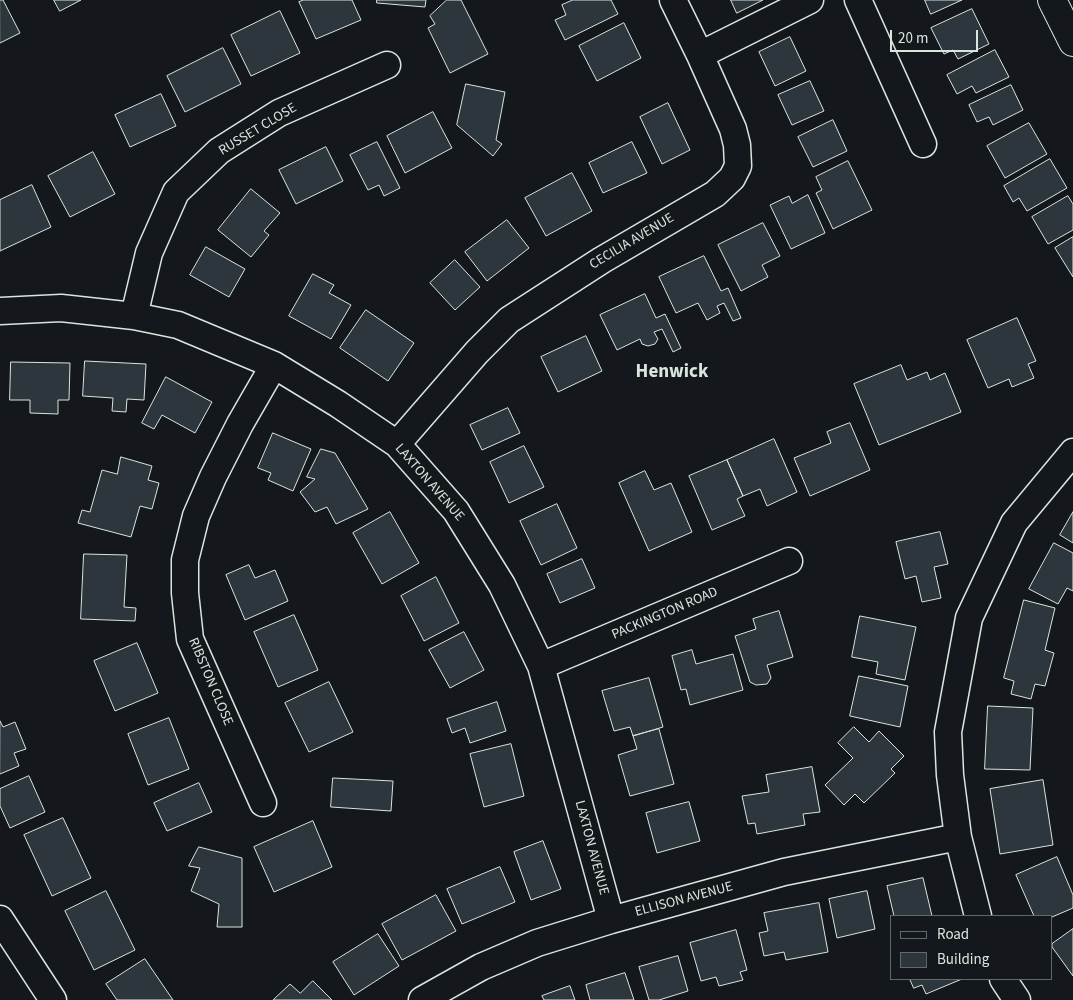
<!DOCTYPE html>
<style>
body{margin:0}
#map{position:relative;width:1073px;height:1000px;overflow:hidden;background:#14181c;font-family:"Source Sans 3",sans-serif}
canvas{display:block}
.legend{position:absolute;left:890px;top:915px;width:162px;height:65px;box-sizing:border-box;background:#14181c;border:1px solid #626a69;margin:0;padding:6px 9px;list-style:none;font-size:15px;color:#d8e6dc}
.legend li{display:flex;align-items:center;gap:10px;height:25px}
.legend b{width:25px;border:1px solid #626a69}
.scale{position:absolute;left:890px;top:30px;width:88px;height:22px;box-sizing:border-box;border:2px solid #d8e6dc;border-top:0;padding-left:6px;font-size:15px;line-height:18px;white-space:nowrap;color:#d8e6dc;-webkit-text-stroke:4px #14181c;paint-order:stroke}
</style>
<div id="map">
<canvas width="1073" height="1000"></canvas>
<ul class="legend">
<li><b style="height:6px;background:#14181c"></b>Road</li>
<li><b style="height:14px;background:#2c363c"></b>Building</li>
</ul>
<div class="scale">20 m</div>
</div>
<script>
const g = document.querySelector('canvas').getContext('2d');
g.lineJoin = 'round';
function paint(path, color) { g.fillStyle = color; g.fill(path, 'evenodd'); }
function trace(path, color, width, dash) { g.strokeStyle = color; g.lineWidth = width; g.lineCap = dash ? 'butt' : 'round'; g.setLineDash(dash || []); g.stroke(path); }
function write(font, color, halo, rows, align = 'center') {
  g.font = font + ' "Source Sans 3",sans-serif'; g.lineWidth = 4; g.setLineDash([]); g.textBaseline = 'middle'; g.strokeStyle = halo; g.fillStyle = color; for (const [text, x, y, turn = 0] of rows) {
    g.save(); g.translate(x, y); g.rotate((+turn || 0) * Math.PI / 180); g.textAlign = isNaN(turn) ? turn : align; if (halo) g.strokeText(text, 0, 0); g.fillText(text, 0, 0); g.restore();
  }
}
const building = new Path2D(`
 M 0,0 L 3,0 L 20,33 L 0,43 Z
 M 54,0 L 81,0 L 60,11 Z
 M 304,0 L 352,0 L 361,20 L 316,39 L 299,2 Z
 M 377,0 L 426,0 L 425,7 L 377,3 Z
 M 447,0 L 461,0 L 488,54 L 450,73 L 428,28 L 435,24 L 430,16 Z
 M 573,0 L 611,0 L 618,14 L 565,40 L 555,20 L 566,15 L 562,5 Z
 M 731,0 L 763,0 L 737,13 Z
 M 925,0 L 962,0 L 931,14 Z
 M 972,9 L 989,44 L 958,59 L 953,50 L 944,54 L 931,28 Z
 M 280,11 L 300,53 L 251,76 L 231,35 Z
 M 624,23 L 641,58 L 597,81 L 579,46 Z
 M 790,37 L 806,71 L 775,86 L 759,52 Z
 M 223,48 L 241,84 L 185,112 L 167,76 Z
 M 995,50 L 1009,77 L 976,93 L 972,86 L 957,94 L 947,75 Z
 M 810,81 L 824,111 L 792,125 L 778,95 Z
 M 466,84 L 505,92 L 496,140 L 502,144 L 493,156 L 457,125 Z
 M 1011,85 L 1023,110 L 993,125 L 989,117 L 977,122 L 969,105 Z
 M 161,94 L 176,126 L 130,147 L 115,115 Z
 M 668,103 L 690,150 L 662,164 L 640,117 Z
 M 433,112 L 452,148 L 405,173 L 387,136 Z
 M 833,120 L 847,151 L 813,167 L 798,137 Z
 M 1029,123 L 1047,154 L 1005,178 L 987,146 Z
 M 377,142 L 400,188 L 384,196 L 379,185 L 368,190 L 350,155 Z
 M 632,142 L 647,173 L 603,193 L 589,163 Z
 M 326,147 L 343,181 L 296,204 L 279,170 Z
 M 93,152 L 115,194 L 70,217 L 48,176 Z
 M 1050,159 L 1067,188 L 1027,211 L 1019,198 L 1013,202 L 1004,186 Z
 M 848,161 L 872,210 L 833,229 L 816,193 L 822,190 L 816,177 Z
 M 572,173 L 592,211 L 546,236 L 525,198 Z
 M 32,185 L 51,227 L 0,251 L 0,200 Z
 M 251,189 L 280,213 L 264,231 L 269,235 L 251,257 L 218,230 Z
 M 808,195 L 825,233 L 791,249 L 770,205 L 789,196 L 792,203 Z
 M 1068,196 L 1073,204 L 1073,230 L 1048,244 L 1032,217 Z
 M 507,220 L 529,248 L 487,281 L 465,252 Z
 M 763,223 L 780,256 L 762,265 L 768,277 L 741,291 L 718,245 Z
 M 1073,237 L 1073,277 L 1055,248 Z
 M 206,247 L 245,269 L 229,297 L 190,275 Z
 M 704,256 L 721,291 L 728,288 L 741,318 L 733,321 L 724,303 L 717,306 L 720,313 L 707,320 L 698,303 L 676,313 L 659,277 Z
 M 455,260 L 480,287 L 455,310 L 430,283 Z
 M 313,274 L 334,285 L 329,293 L 351,305 L 331,339 L 289,316 Z
 M 645,294 L 656,318 L 665,314 L 681,348 L 673,352 L 662,329 L 654,332 L 658,339 L 655,344 L 648,346 L 642,344 L 640,339 L 617,350 L 600,315 Z
 M 366,310 L 414,343 L 388,381 L 340,348 Z
 M 1017,318 L 1036,361 L 1028,364 L 1034,378 L 1012,387 L 1009,379 L 988,388 L 967,340 Z
 M 586,336 L 602,371 L 558,392 L 541,357 Z
 M 85,361 L 146,364 L 144,400 L 127,399 L 126,412 L 112,411 L 113,398 L 83,396 Z
 M 11,362 L 70,363 L 69,400 L 58,400 L 58,414 L 30,413 L 30,400 L 10,400 Z
 M 901,365 L 907,380 L 927,372 L 930,380 L 945,373 L 961,412 L 879,445 L 854,384 Z
 M 166,377 L 212,402 L 195,433 L 162,415 L 154,429 L 142,423 Z
 M 508,408 L 520,433 L 482,450 L 470,425 Z
 M 850,423 L 870,470 L 810,496 L 794,458 L 831,443 L 827,432 Z
 M 273,433 L 311,449 L 293,491 L 268,480 L 271,473 L 258,468 Z
 M 774,439 L 797,492 L 767,506 L 760,489 L 743,496 L 727,460 Z
 M 524,446 L 544,487 L 509,503 L 490,462 Z
 M 321,449 L 335,453 L 368,509 L 336,524 L 327,507 L 315,512 L 300,492 L 315,479 L 307,477 Z
 M 121,457 L 152,466 L 148,480 L 159,483 L 152,509 L 140,506 L 131,537 L 78,523 L 82,510 L 90,512 L 102,470 L 117,474 Z
 M 727,460 L 743,496 L 737,499 L 745,516 L 712,530 L 689,476 Z
 M 645,471 L 654,490 L 671,483 L 692,532 L 649,551 L 619,483 Z
 M 557,504 L 577,548 L 541,565 L 520,521 Z
 M 390,512 L 419,563 L 382,584 L 353,533 Z
 M 1073,512 L 1073,543 L 1060,535 Z
 M 940,532 L 948,564 L 934,567 L 941,598 L 922,602 L 916,576 L 905,579 L 896,542 Z
 M 1054,543 L 1073,553 L 1073,591 L 1067,588 L 1058,604 L 1029,589 Z
 M 84,554 L 127,555 L 124,607 L 136,608 L 135,621 L 81,619 Z
 M 582,559 L 595,588 L 560,603 L 547,574 Z
 M 249,565 L 255,578 L 275,570 L 288,601 L 245,620 L 226,575 Z
 M 436,577 L 459,623 L 424,641 L 401,596 Z
 M 1024,600 L 1055,608 L 1045,650 L 1054,653 L 1045,686 L 1035,684 L 1031,699 L 1011,694 L 1014,681 L 1004,678 Z
 M 779,611 L 793,657 L 767,665 L 771,678 L 767,684 L 756,685 L 750,682 L 735,636 L 756,629 L 753,619 Z
 M 294,615 L 318,670 L 278,687 L 254,632 Z
 M 860,616 L 916,627 L 905,680 L 876,674 L 878,662 L 852,657 Z
 M 464,632 L 484,670 L 450,688 L 429,650 Z
 M 137,643 L 158,693 L 115,711 L 94,661 Z
 M 692,650 L 696,664 L 733,654 L 743,690 L 690,705 L 686,689 L 681,690 L 672,656 Z
 M 859,676 L 908,686 L 900,727 L 850,716 Z
 M 649,678 L 663,727 L 633,736 L 630,727 L 614,731 L 602,691 Z
 M 329,682 L 353,732 L 309,752 L 285,703 Z
 M 497,702 L 506,731 L 470,743 L 465,728 L 452,733 L 447,719 Z
 M 988,706 L 1033,708 L 1030,770 L 985,769 Z
 M 169,718 L 189,769 L 148,785 L 128,734 Z
 M 0,721 L 3,727 L 15,722 L 26,749 L 14,753 L 19,766 L 0,774 Z
 M 854,727 L 869,742 L 879,731 L 904,756 L 891,769 L 895,773 L 864,803 L 855,794 L 844,805 L 825,785 L 853,758 L 838,743 Z
 M 659,729 L 674,784 L 630,796 L 618,755 L 637,749 L 633,736 Z
 M 511,744 L 524,796 L 484,807 L 470,754 Z
 M 812,767 L 820,812 L 803,814 L 805,825 L 757,834 L 755,823 L 748,824 L 742,796 L 769,792 L 766,775 Z
 M 29,776 L 45,812 L 10,828 L 0,806 L 0,789 Z
 M 333,778 L 393,781 L 391,811 L 331,807 Z
 M 1043,780 L 1053,845 L 1000,854 L 990,789 Z
 M 199,783 L 212,812 L 167,831 L 154,803 Z
 M 689,802 L 700,841 L 657,853 L 646,813 Z
 M 63,818 L 91,878 L 52,896 L 24,835 Z
 M 313,821 L 332,867 L 274,892 L 254,847 Z
 M 543,841 L 561,889 L 531,900 L 514,852 Z
 M 199,847 L 242,858 L 242,927 L 217,927 L 219,904 L 191,891 L 200,868 L 189,866 Z
 M 1057,857 L 1073,895 L 1073,908 L 1052,917 L 1034,916 L 1016,875 Z
 M 500,867 L 515,902 L 462,924 L 447,889 Z
 M 923,878 L 932,916 L 894,916 L 887,886 Z
 M 106,891 L 135,950 L 94,970 L 65,911 Z
 M 867,891 L 875,929 L 837,938 L 829,899 Z
 M 436,895 L 456,931 L 402,960 L 382,924 Z
 M 819,903 L 828,952 L 786,960 L 784,952 L 764,956 L 759,933 L 768,931 L 764,913 Z
 M 1073,929 L 1073,976 L 1052,947 L 1052,944 Z
 M 736,930 L 747,970 L 740,972 L 743,980 L 719,986 L 716,977 L 701,981 L 690,943 Z
 M 378,934 L 399,966 L 354,995 L 333,962 Z
 M 678,956 L 688,991 L 659,1000 L 649,1000 L 639,967 Z
 M 145,959 L 173,1000 L 117,1000 L 106,984 Z
 M 625,973 L 634,1000 L 590,1000 L 586,985 Z
 M 910,979 L 962,979 L 926,994 L 922,985 L 914,988 Z
 M 313,981 L 332,1000 L 273,1000 L 290,984 L 300,993 Z
 M 570,986 L 575,1000 L 544,1000 L 542,996 Z`);
paint(building, '#2c363c');
trace(building, '#d8e6dc', 1);
const street = new Path2D(`
 M 858,0 L 923,144
 M 700,55 L 810,0
 M 0,311 L 61,308 L 134,316 L 178,325 L 274,365 L 338,404 L 397,444 L 456,511 L 502,585 L 541,666 L 611,920
 M 134,316 L 149,253 L 176,192 L 219,151 L 279,113 L 387,65
 M 397,444 L 477,352 L 509,320 L 602,260 L 715,194 L 732,178 L 738,166 L 737,145 L 733,129 L 700,55 L 673,0
 M 541,666 L 789,561
 M 263,803 L 190,639 L 185,593 L 185,560 L 196,516 L 213,477 L 240,424 L 274,365
 M 978,916 L 958,837 L 950,775 L 948,732 L 969,618 L 1014,523 L 1073,452
 M 0,919 L 53,1000
 M 1003,979 L 1017,1000
 M 422,1000 L 481,967 L 537,943 L 611,920 L 784,872 L 958,837`);
const primary = new Path2D(`
 M 1052,0 L 1073,42`);
trace(street, '#d8e6dc', 29);
trace(primary, '#d8e6dc', 30);
trace(street, '#14181c', 26);
trace(primary, '#14181c', 28);
write('14px', '#d8e6dc', '#14181c', [
 ["RUSSET CLOSE",258,130,-31],
 ["CECILIA AVENUE",632,242,-31],
 ["LAXTON AVENUE",429,483,49],
 ["PACKINGTON ROAD",665,614,-23],
 ["RIBSTON CLOSE",210,682,67],
 ["LAXTON AVENUE",591,848,75],
 ["ELLISON AVENUE",684,900,-15]
]);
write('bold 19px', '#d8e6dc', '#14181c', [
 ["Henwick",672,373]
]);
</script>
